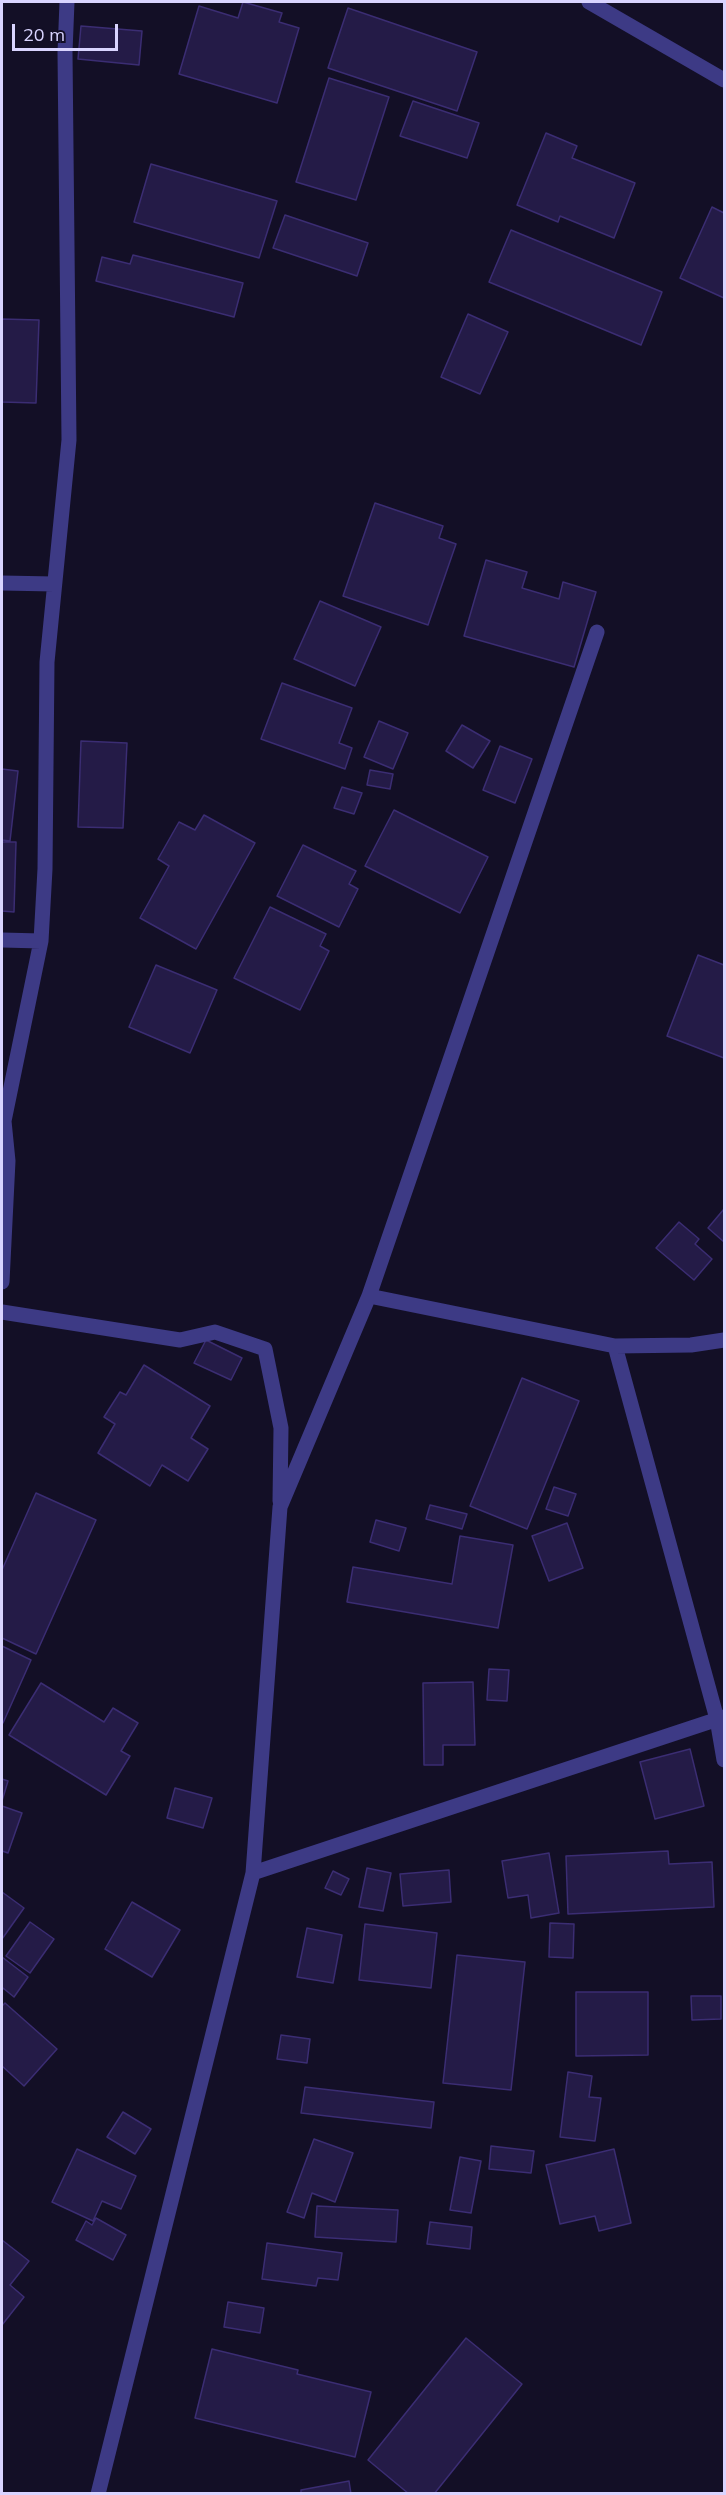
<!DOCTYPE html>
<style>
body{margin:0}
#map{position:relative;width:726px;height:2495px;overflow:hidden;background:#130f26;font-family:Mulish,sans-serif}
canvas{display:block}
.frame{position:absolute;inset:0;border:3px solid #d9d4ff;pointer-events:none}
.scale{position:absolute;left:12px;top:24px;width:106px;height:27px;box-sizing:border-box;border:3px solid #d9d4ff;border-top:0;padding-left:8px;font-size:18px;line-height:21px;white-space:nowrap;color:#d9d4ff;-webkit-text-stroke:4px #130f26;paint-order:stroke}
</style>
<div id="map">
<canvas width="726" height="2495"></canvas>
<div class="frame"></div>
<div class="scale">20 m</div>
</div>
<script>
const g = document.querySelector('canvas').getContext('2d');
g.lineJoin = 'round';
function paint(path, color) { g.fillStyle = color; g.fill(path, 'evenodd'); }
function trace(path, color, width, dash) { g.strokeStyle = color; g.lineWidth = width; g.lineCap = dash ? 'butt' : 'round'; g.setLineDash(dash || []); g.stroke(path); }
const building = new Path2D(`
 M 243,2 L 282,13 L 279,22 L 299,28 L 277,103 L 179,74 L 199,6 L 238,18 Z
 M 348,8 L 477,52 L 457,111 L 328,68 Z
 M 81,26 L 142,31 L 139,65 L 78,59 Z
 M 329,78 L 389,97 L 356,200 L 296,182 Z
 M 413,101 L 479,123 L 467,158 L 400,136 Z
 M 546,133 L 577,146 L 572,158 L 635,183 L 614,238 L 560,216 L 558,222 L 517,205 Z
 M 151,164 L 277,201 L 259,258 L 134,222 Z
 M 712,207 L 724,213 L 724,298 L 680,278 Z
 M 285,215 L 368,243 L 357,276 L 273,248 Z
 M 511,230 L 662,292 L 641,345 L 489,282 Z
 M 133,255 L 243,283 L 234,317 L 96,281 L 102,257 L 130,264 Z
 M 468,314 L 508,332 L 480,394 L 441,377 Z
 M 2,319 L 39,320 L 36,403 L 2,402 Z
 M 375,503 L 443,526 L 439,538 L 456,544 L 428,625 L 343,596 Z
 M 486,560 L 527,572 L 522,588 L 559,599 L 563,582 L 596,592 L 574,667 L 464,636 Z
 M 320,601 L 381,627 L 355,686 L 294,659 Z
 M 282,683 L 352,708 L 339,743 L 352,748 L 345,769 L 261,739 Z
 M 379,721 L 408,733 L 393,769 L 364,757 Z
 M 462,725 L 490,741 L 473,768 L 446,751 Z
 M 81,741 L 127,743 L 123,828 L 78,827 Z
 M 500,746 L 532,759 L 515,803 L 483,790 Z
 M 2,769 L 18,771 L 10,841 L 2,840 Z
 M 370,770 L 393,774 L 390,789 L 367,785 Z
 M 342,787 L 362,793 L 354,814 L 334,808 Z
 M 394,810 L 488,857 L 460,913 L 365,866 Z
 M 204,815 L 255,843 L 196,949 L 140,918 L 169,866 L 158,859 L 179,822 L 195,830 Z
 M 2,842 L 16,842 L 14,912 L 2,911 Z
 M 303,845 L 356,871 L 349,884 L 358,889 L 339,927 L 277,896 Z
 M 270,907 L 326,934 L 320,946 L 329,951 L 300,1010 L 234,978 Z
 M 698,955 L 724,965 L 724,1058 L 667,1036 Z
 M 156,965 L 217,990 L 190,1053 L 129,1027 Z
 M 724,1209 L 724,1242 L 708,1228 Z
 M 679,1222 L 699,1239 L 695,1244 L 712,1259 L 694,1280 L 656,1248 Z
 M 206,1340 L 242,1358 L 231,1380 L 194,1363 Z
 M 144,1365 L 210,1406 L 191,1438 L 208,1449 L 188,1481 L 162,1465 L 150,1486 L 98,1453 L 115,1424 L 104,1417 L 120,1392 L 126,1395 Z
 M 522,1378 L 579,1401 L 527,1529 L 470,1506 Z
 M 554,1487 L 576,1494 L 568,1516 L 546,1509 Z
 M 36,1493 L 96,1520 L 36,1654 L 2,1638 L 2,1570 Z
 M 430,1505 L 467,1514 L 462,1529 L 426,1519 Z
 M 376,1520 L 406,1528 L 399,1551 L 370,1542 Z
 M 567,1523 L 583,1568 L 549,1581 L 532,1536 Z
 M 460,1536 L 513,1545 L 498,1628 L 347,1602 L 353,1567 L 452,1584 Z
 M 2,1646 L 31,1660 L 3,1723 L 2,1722 Z
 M 489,1669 L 509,1670 L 507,1701 L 487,1700 Z
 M 473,1682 L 475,1745 L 443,1745 L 443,1765 L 424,1765 L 423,1683 Z
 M 41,1683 L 104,1722 L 113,1708 L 138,1723 L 121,1751 L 130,1756 L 106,1795 L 9,1735 Z
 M 690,1749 L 704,1806 L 655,1819 L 640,1762 Z
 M 2,1779 L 8,1781 L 2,1801 Z
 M 175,1788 L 212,1798 L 203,1828 L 167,1818 Z
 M 2,1806 L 22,1813 L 8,1853 L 2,1851 Z
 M 668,1851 L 669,1864 L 712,1862 L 714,1907 L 568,1914 L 566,1856 Z
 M 549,1853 L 559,1913 L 531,1918 L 528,1895 L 508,1898 L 502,1861 Z
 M 367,1868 L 391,1873 L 383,1911 L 359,1907 Z
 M 449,1870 L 451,1902 L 403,1906 L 400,1874 Z
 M 333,1871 L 349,1879 L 341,1895 L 325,1888 Z
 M 2,1892 L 24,1908 L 2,1939 Z
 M 132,1902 L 180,1930 L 152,1977 L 105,1949 Z
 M 30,1922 L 54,1939 L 30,1973 L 6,1956 Z
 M 550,1923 L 574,1924 L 573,1958 L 549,1957 Z
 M 365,1924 L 437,1933 L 431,1988 L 359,1980 Z
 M 307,1928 L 342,1935 L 333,1983 L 297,1977 Z
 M 457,1955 L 525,1962 L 511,2090 L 443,2083 Z
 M 2,1957 L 28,1977 L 14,1997 L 3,1988 L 2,1991 Z
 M 576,1992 L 648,1992 L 648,2055 L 576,2056 Z
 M 691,1996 L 721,1996 L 721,2019 L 692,2020 Z
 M 5,2003 L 57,2049 L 24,2086 L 2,2066 L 2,2006 Z
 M 281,2035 L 310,2039 L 307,2063 L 277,2059 Z
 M 568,2072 L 592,2076 L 589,2097 L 601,2098 L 595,2141 L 560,2137 Z
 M 305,2087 L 434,2102 L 431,2128 L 301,2113 Z
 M 123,2112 L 151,2129 L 135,2154 L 107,2137 Z
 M 314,2139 L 353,2153 L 335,2202 L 312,2193 L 304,2218 L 287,2212 Z
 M 491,2146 L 534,2151 L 531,2173 L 489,2169 Z
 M 77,2149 L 136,2176 L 121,2209 L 102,2201 L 93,2221 L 52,2202 Z
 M 614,2149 L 631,2223 L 599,2231 L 595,2216 L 560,2224 L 546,2165 Z
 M 460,2157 L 481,2161 L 471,2213 L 450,2210 Z
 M 317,2206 L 398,2210 L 396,2242 L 315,2237 Z
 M 96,2218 L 126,2235 L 113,2260 L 76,2240 L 86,2221 L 92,2225 Z
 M 430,2222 L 472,2227 L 470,2249 L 427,2244 Z
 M 2,2240 L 29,2261 L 10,2285 L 24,2297 L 2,2325 Z
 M 267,2243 L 342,2253 L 338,2280 L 318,2278 L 316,2286 L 262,2279 Z
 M 228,2302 L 264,2308 L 260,2333 L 224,2327 Z
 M 466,2338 L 522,2384 L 434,2494 L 409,2494 L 368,2460 Z
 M 212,2349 L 298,2370 L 297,2374 L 371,2392 L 355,2457 L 195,2418 Z
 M 349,2481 L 351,2494 L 301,2494 L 301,2490 Z`);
paint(building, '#241b47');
trace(building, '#3b2d73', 1.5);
trace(new Path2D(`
 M 589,2 L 724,80
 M 2,583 L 54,584
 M 2,940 L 41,941
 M 2,1282 L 8,1161 L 4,1121 L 41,941 L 45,869 L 47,662 L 69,440 L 65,52 L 67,2
 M 369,1296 L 615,1346 L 691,1345 L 724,1340
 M 2,1312 L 180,1340 L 215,1332 L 265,1349 L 281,1428 L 280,1501
 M 615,1346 L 717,1719 L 724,1760
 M 253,1873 L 724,1717
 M 98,2494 L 253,1873 L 280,1507 L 369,1296 L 597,632`), '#3d3a85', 15);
</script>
